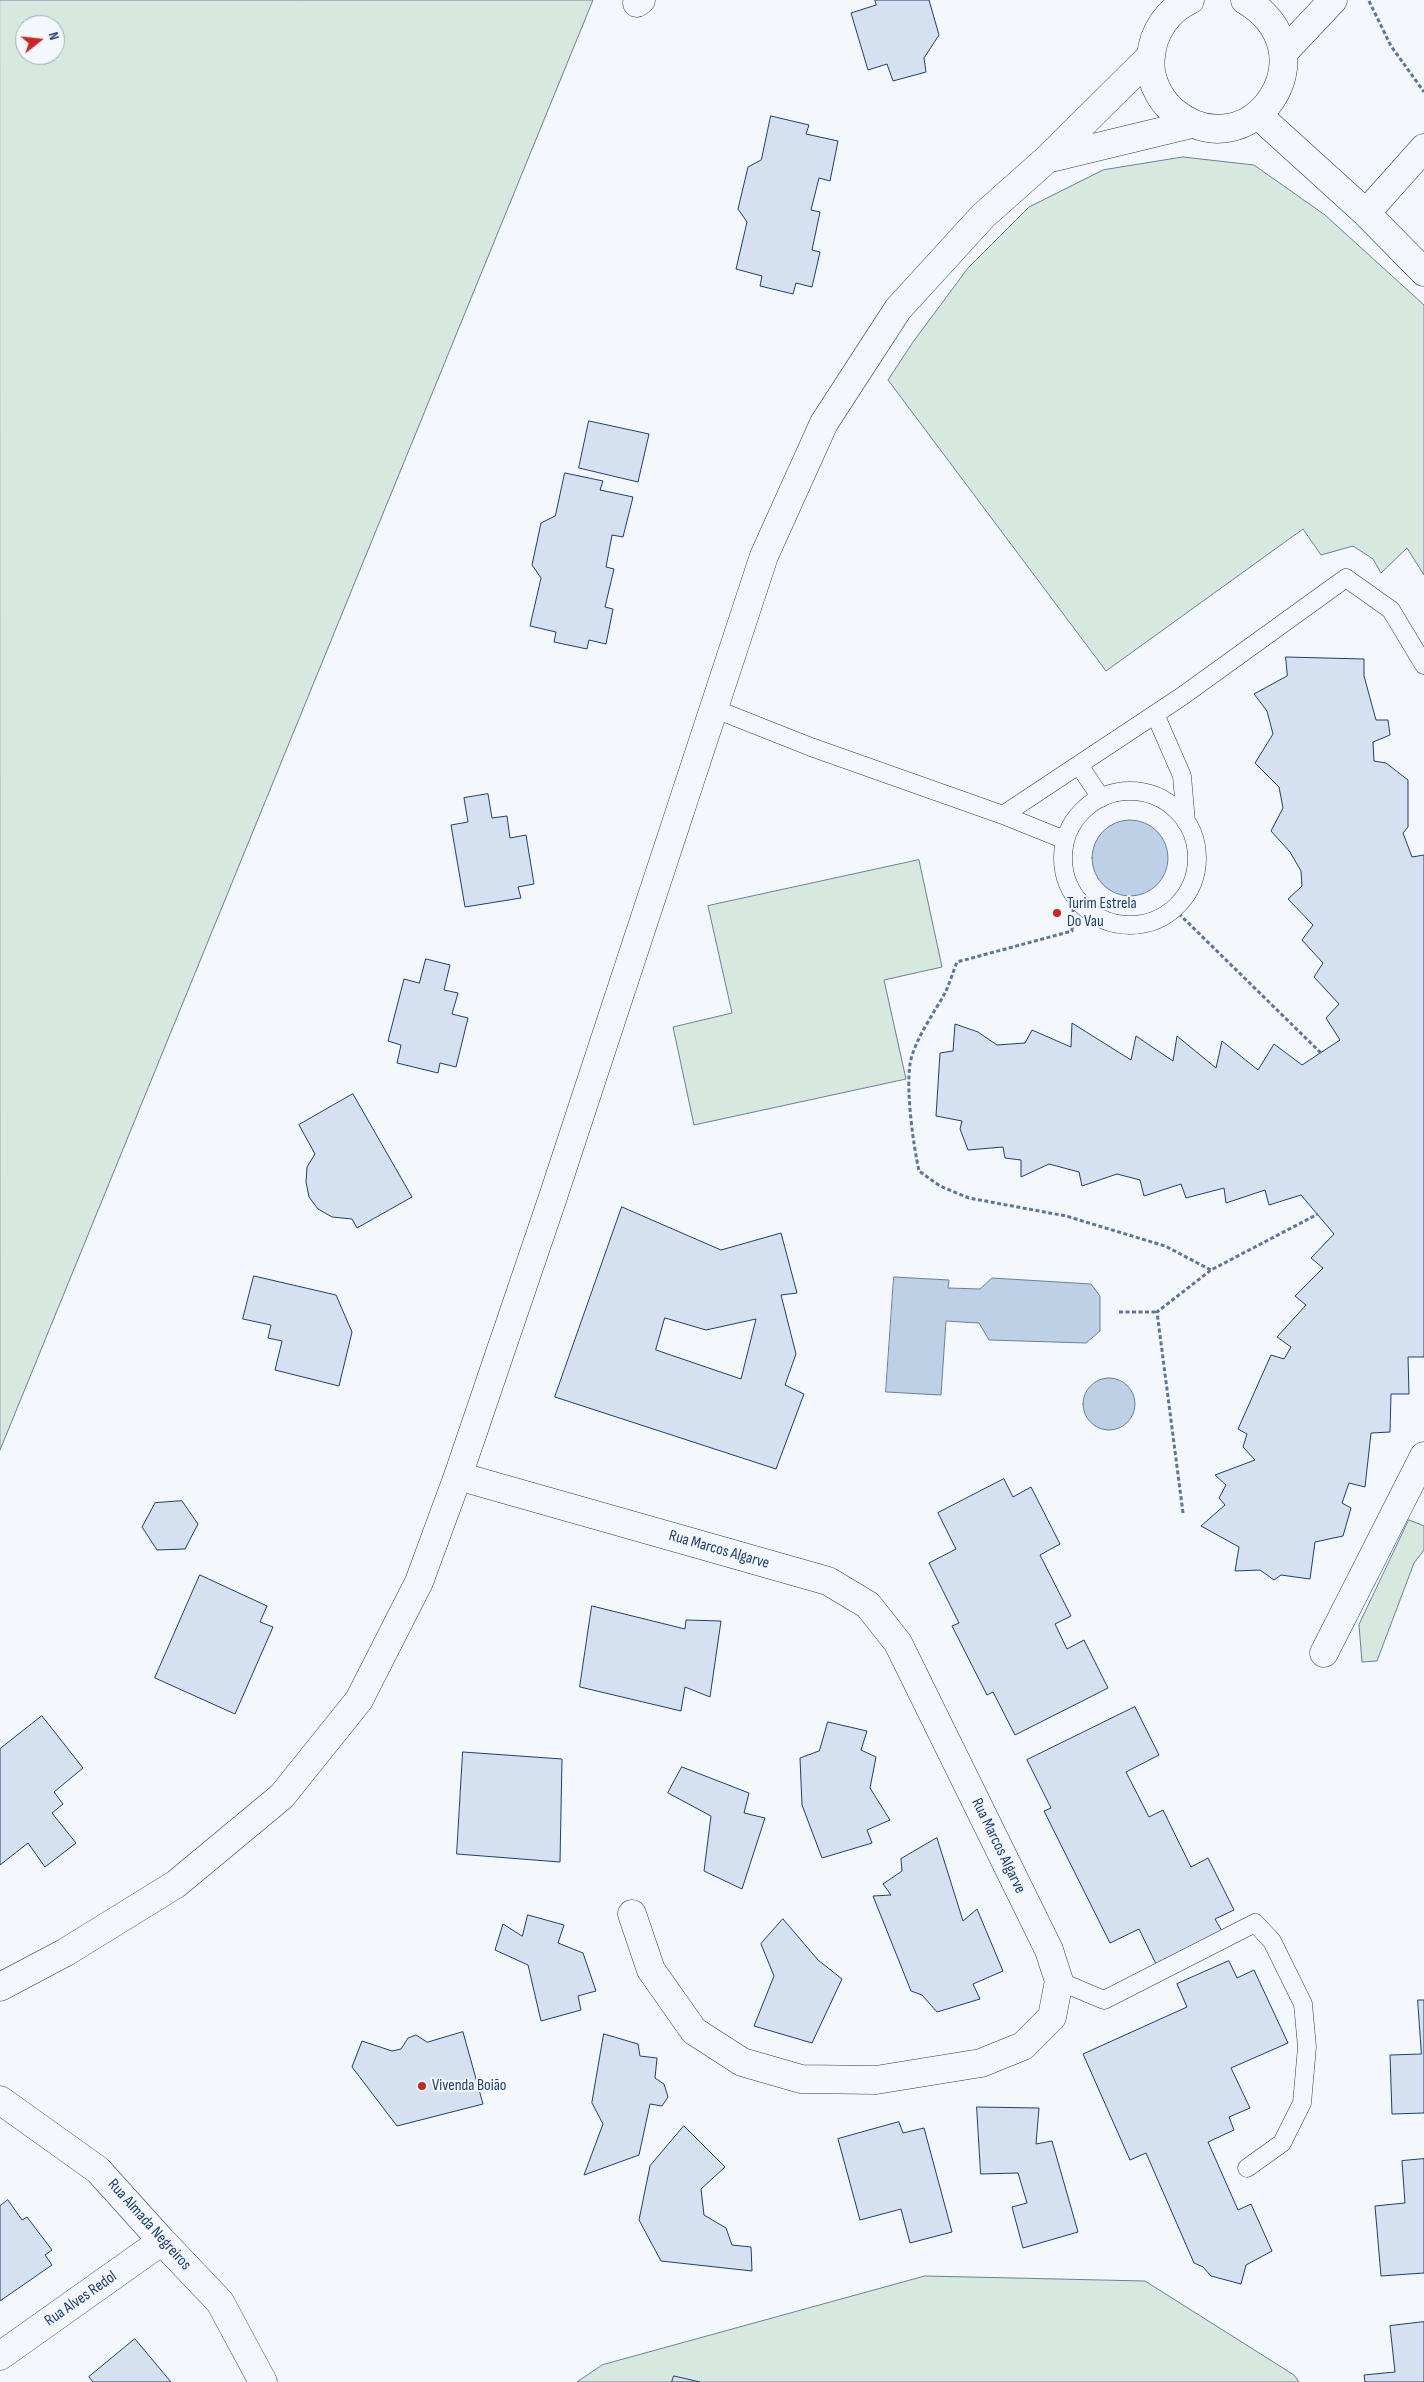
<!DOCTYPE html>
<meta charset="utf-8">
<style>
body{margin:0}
#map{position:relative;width:1424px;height:2382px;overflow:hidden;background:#f4f7fb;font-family:"Sofia Sans Condensed",sans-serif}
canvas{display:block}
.north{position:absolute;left:15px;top:15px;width:50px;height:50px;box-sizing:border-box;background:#f4f7fb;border:1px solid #9eadc5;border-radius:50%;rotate:74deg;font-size:14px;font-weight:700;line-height:20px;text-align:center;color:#1d3f73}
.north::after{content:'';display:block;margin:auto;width:18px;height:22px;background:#c62828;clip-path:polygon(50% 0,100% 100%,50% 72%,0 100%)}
</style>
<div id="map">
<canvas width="1424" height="2382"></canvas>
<div class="north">N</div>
</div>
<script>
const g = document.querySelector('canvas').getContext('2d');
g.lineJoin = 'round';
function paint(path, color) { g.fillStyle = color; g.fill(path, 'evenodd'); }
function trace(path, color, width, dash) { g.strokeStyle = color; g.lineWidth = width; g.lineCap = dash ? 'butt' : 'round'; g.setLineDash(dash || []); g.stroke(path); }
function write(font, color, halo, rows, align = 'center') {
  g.font = font + ' "Sofia Sans Condensed",sans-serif'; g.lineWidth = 4; g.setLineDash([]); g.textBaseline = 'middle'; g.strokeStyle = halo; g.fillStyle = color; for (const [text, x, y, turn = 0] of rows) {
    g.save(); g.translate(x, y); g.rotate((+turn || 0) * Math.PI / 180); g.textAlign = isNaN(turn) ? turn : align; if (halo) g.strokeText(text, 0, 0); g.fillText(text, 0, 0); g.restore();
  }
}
const green = new Path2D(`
 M 0,0 L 593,0 L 0,1450 ZM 25,25 L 55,25 L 55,55 L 25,55 Z
 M 1183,157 L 1254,165 L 1325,215 L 1424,305 L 1424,575 L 1407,548 L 1381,573 L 1373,559 L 1353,546 L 1321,555 L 1303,529 L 1106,671 L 888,380 L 913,342 L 968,268 L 1029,207 L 1103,170 Z
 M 919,860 L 942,967 L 884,980 L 906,1079 L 694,1125 L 673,1027 L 732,1013 L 708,906 Z
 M 1409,1520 L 1424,1526 L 1424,1550 L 1414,1563 L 1377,1661 L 1362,1662 L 1359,1625 Z
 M 925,2276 L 1145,2281 L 1294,2375 L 1299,2382 L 577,2382 L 602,2365 Z`);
paint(green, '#d7e8df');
trace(green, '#687fa3', 1);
const water = new Path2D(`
 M1092 858a38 38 0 1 1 76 0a38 38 0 1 1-76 0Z
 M 894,1277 L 949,1280 L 948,1288 L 980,1289 L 992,1278 L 1091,1284 L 1100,1296 L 1100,1331 L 1086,1343 L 989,1340 L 979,1323 L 946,1321 L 941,1395 L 886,1392 Z
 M1083 1404a26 26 0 1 1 52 0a26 26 0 1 1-52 0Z`);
paint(water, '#bed0e5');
trace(water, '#687fa3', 1);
const building = new Path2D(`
 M 875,0 L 929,0 L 939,35 L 924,58 L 926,72 L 893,81 L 887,64 L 868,70 L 851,13 L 876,5 Z
 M 771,116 L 809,125 L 806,134 L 838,141 L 830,181 L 819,178 L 811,210 L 820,212 L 812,250 L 820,252 L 812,287 L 796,283 L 793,294 L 760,286 L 762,276 L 736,269 L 747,222 L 738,209 L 748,167 L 761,160 Z
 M 589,421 L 649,434 L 638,482 L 579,468 Z
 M 565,473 L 603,481 L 600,490 L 633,497 L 623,537 L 612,535 L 606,567 L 614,569 L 605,607 L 613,609 L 606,644 L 589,640 L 587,649 L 554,642 L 556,632 L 530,626 L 541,578 L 532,565 L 541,523 L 555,516 Z
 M 1286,657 L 1364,659 L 1364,676 L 1376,720 L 1388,720 L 1390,735 L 1373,742 L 1374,761 L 1386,763 L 1408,780 L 1408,827 L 1403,833 L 1412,857 L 1424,855 L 1424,1357 L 1408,1357 L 1409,1394 L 1391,1394 L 1390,1432 L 1371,1433 L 1365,1487 L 1349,1483 L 1342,1503 L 1351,1508 L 1343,1536 L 1315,1542 L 1310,1579 L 1281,1575 L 1274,1580 L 1260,1570 L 1235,1571 L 1239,1547 L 1201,1526 L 1225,1505 L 1219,1498 L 1226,1485 L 1215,1475 L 1255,1460 L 1243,1447 L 1247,1434 L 1238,1429 L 1271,1355 L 1284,1359 L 1291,1347 L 1277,1337 L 1306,1305 L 1295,1296 L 1323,1268 L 1311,1258 L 1334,1234 L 1301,1195 L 1269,1205 L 1265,1190 L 1226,1203 L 1224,1188 L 1186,1198 L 1181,1184 L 1144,1196 L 1140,1180 L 1117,1174 L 1082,1186 L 1079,1172 L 1049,1164 L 1021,1177 L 1021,1160 L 1005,1158 L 1003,1147 L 968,1150 L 960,1129 L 962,1121 L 936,1116 L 940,1053 L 953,1051 L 955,1024 L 978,1032 L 997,1045 L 1025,1043 L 1032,1030 L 1071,1047 L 1072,1023 L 1131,1060 L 1136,1036 L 1173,1061 L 1177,1036 L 1216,1068 L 1222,1041 L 1258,1070 L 1274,1044 L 1302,1065 L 1340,1040 L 1326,1018 L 1339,1004 L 1314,977 L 1323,963 L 1302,940 L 1313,925 L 1288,899 L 1302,886 L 1301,871 L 1290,852 L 1271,831 L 1283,808 L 1279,787 L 1255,763 L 1273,734 L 1267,711 L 1254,694 L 1287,676 Z
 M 488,794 L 492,818 L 507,816 L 510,838 L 526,835 L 534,884 L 518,887 L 521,898 L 465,907 L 451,825 L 468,822 L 464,798 Z
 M 426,959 L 450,965 L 444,990 L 458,993 L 452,1014 L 468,1018 L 456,1067 L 440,1063 L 438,1073 L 397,1063 L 401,1045 L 388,1041 L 404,979 L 419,983 Z
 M 353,1094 L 412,1197 L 357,1228 L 352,1219 L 332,1217 L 318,1209 L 309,1197 L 306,1182 L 307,1167 L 315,1154 L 299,1125 Z
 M 622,1207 L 721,1250 L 781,1233 L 797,1293 L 781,1295 L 796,1354 L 785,1385 L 804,1394 L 776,1469 L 555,1397 ZM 665,1318 L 706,1330 L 756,1319 L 741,1379 L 656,1350 Z
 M 254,1276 L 336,1295 L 352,1332 L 339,1386 L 275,1370 L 282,1341 L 268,1338 L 271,1325 L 243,1319 Z
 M 1004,1479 L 1013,1497 L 1031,1487 L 1060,1544 L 1040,1555 L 1071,1616 L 1055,1624 L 1067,1649 L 1084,1640 L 1108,1688 L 1015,1735 L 993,1692 L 987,1695 L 952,1626 L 959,1623 L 929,1563 L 956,1549 L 938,1513 Z
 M 182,1501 L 198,1524 L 185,1549 L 157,1550 L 142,1527 L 155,1503 Z
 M 200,1575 L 267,1606 L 260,1622 L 273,1627 L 235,1714 L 155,1678 Z
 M 592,1606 L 685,1629 L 686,1620 L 721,1621 L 710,1697 L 685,1687 L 681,1711 L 580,1687 Z
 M 1135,1707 L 1159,1755 L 1126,1772 L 1149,1817 L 1163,1810 L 1191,1867 L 1208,1858 L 1234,1910 L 1215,1919 L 1222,1931 L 1156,1964 L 1139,1929 L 1110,1943 L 1044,1811 L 1051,1808 L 1027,1760 Z
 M 42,1716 L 83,1768 L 54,1792 L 63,1804 L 52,1813 L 76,1843 L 45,1867 L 28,1843 L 0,1865 L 0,1749 Z
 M 828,1722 L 867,1731 L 861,1750 L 876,1757 L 870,1788 L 890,1820 L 867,1830 L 872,1843 L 822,1858 L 802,1805 L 800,1758 L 819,1751 Z
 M 463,1752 L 562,1759 L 560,1862 L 457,1854 Z
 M 682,1767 L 749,1793 L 744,1813 L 765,1818 L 742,1889 L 704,1871 L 711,1816 L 668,1793 Z
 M 937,1838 L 963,1921 L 977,1909 L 1003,1971 L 973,1984 L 980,1999 L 937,2012 L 922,1995 L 911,1991 L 873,1896 L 891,1895 L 883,1884 L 902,1871 L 901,1859 Z
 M 528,1915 L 564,1925 L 558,1943 L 583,1953 L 596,1991 L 578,1996 L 581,2010 L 541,2021 L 528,1965 L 495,1950 L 503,1924 L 522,1936 Z
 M 783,1919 L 818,1960 L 842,1979 L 812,2043 L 754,2026 L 774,1976 L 761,1944 Z
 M 1229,1961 L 1237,1978 L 1254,1970 L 1288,2043 L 1231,2068 L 1250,2108 L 1229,2117 L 1234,2130 L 1208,2142 L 1238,2210 L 1251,2204 L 1272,2251 L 1246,2265 L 1241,2284 L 1211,2276 L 1203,2267 L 1194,2263 L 1146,2153 L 1130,2160 L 1083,2054 L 1187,2007 L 1177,1984 Z
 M 1418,2000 L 1424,2000 L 1424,2113 L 1392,2114 L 1390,2055 L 1421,2054 Z
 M 463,2032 L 483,2104 L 397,2126 L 352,2067 L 362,2041 L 392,2051 L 401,2049 L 408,2038 L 416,2035 L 427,2042 Z
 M 604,2034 L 638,2044 L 640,2056 L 657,2058 L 655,2078 L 664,2084 L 668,2097 L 662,2106 L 650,2104 L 639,2155 L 584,2175 L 603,2124 L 592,2103 Z
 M 977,2107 L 1039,2108 L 1036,2144 L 1052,2141 L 1078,2232 L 1023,2248 L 1012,2207 L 1027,2203 L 1018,2173 L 981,2174 Z
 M 899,2122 L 903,2133 L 924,2128 L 952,2232 L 910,2243 L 901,2209 L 860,2220 L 838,2139 Z
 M 684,2126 L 725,2167 L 701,2189 L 704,2215 L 726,2228 L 732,2245 L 751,2247 L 752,2271 L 661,2261 L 639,2220 L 650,2166 Z
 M 1424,2159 L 1424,2273 L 1381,2276 L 1375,2206 L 1405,2203 L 1402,2161 Z
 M 8,2200 L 22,2220 L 27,2217 L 52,2250 L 45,2255 L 52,2265 L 0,2301 L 0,2206 Z
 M 1424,2322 L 1424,2382 L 1365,2382 L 1364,2375 L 1395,2372 L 1390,2326 Z
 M 135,2339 L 171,2382 L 93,2382 L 89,2377 Z
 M 674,2376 L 700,2382 L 672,2382 Z`);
paint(building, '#d5e0f0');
trace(building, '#1d3f73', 1);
const service = new Path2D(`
 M 715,709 L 811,747 L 1003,815 L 1181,697 L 1346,578 L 1391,610 L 1424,665
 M 1155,714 L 1182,776 L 1186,822
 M 1079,765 L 1101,798
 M1063 858a67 67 0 1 1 134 0a67 67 0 1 1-134 0Z
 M 1003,815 L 1065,840
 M 1059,1981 L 1104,2000 L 1255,1923 L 1272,1941 L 1303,2004 L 1307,2047 L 1302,2103 L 1282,2143 L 1247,2168`);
const minor = new Path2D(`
 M 1190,0 C 1168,10 1153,32 1151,56 C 1148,76 1158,98 1173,111 C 1249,174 1335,54 1245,0
 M 637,3 L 641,0
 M 1284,52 L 1333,0
 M 1258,115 L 1366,213 L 1424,272
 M 1047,159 L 1192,124
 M 1366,213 L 1424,148
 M 458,1476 L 828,1581 L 868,1605 L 898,1643 L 1049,1950 L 1059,1981 L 1052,2017 L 1023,2046 L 981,2063 L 876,2080 L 801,2079 L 742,2062 L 694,2031 L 651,1970 L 632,1914
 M 1324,1653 L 1424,1456
 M 0,1987 L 66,1952 L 176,1884 L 282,1796 L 359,1700 L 419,1582 L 458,1476 L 552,1200 L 764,556 L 824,423 L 898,309 L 983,216 L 1047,159 L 1150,57
 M 0,2100 L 98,2170 L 162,2241 L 220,2302 L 263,2382
 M 0,2356 L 162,2241`);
trace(service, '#1d3f73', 19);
trace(minor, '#1d3f73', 29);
trace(new Path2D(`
 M 1369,1 L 1391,46 L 1424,92
 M 1074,895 L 1072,931 L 957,962 C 953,972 950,982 946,991 C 935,1012 914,1040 910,1064 C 906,1092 913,1143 919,1171 L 940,1186 L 969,1198 L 1066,1216 L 1165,1246 L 1211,1270
 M 1174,909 L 1321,1053
 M 1119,1312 L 1157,1312
 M 1183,1513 L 1157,1312 L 1211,1270 L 1318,1214`), '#5e769c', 3, [4, 2.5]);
trace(service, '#f4f7fb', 18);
trace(minor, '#f4f7fb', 28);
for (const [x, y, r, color] of [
 [1057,913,5,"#c62828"],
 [422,2086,5,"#c62828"]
]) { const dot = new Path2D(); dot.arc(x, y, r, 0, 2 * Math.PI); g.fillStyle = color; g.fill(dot); trace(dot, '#f4f7fb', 2); }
write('16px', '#1d3f73', '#f4f7fb', [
 ["Turim Estrela",1067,904],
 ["Do Vau",1067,922],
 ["Vivenda Boião",432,2086]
], 'left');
write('16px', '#1d3f73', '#f4f7fb', [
 ["Rua Marcos Algarve",719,1550,16],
 ["Rua Marcos Algarve",998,1846,64],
 ["Rua Almada Negreiros",149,2225,48],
 ["Rua Alves Redol",81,2299,-35]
]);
</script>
